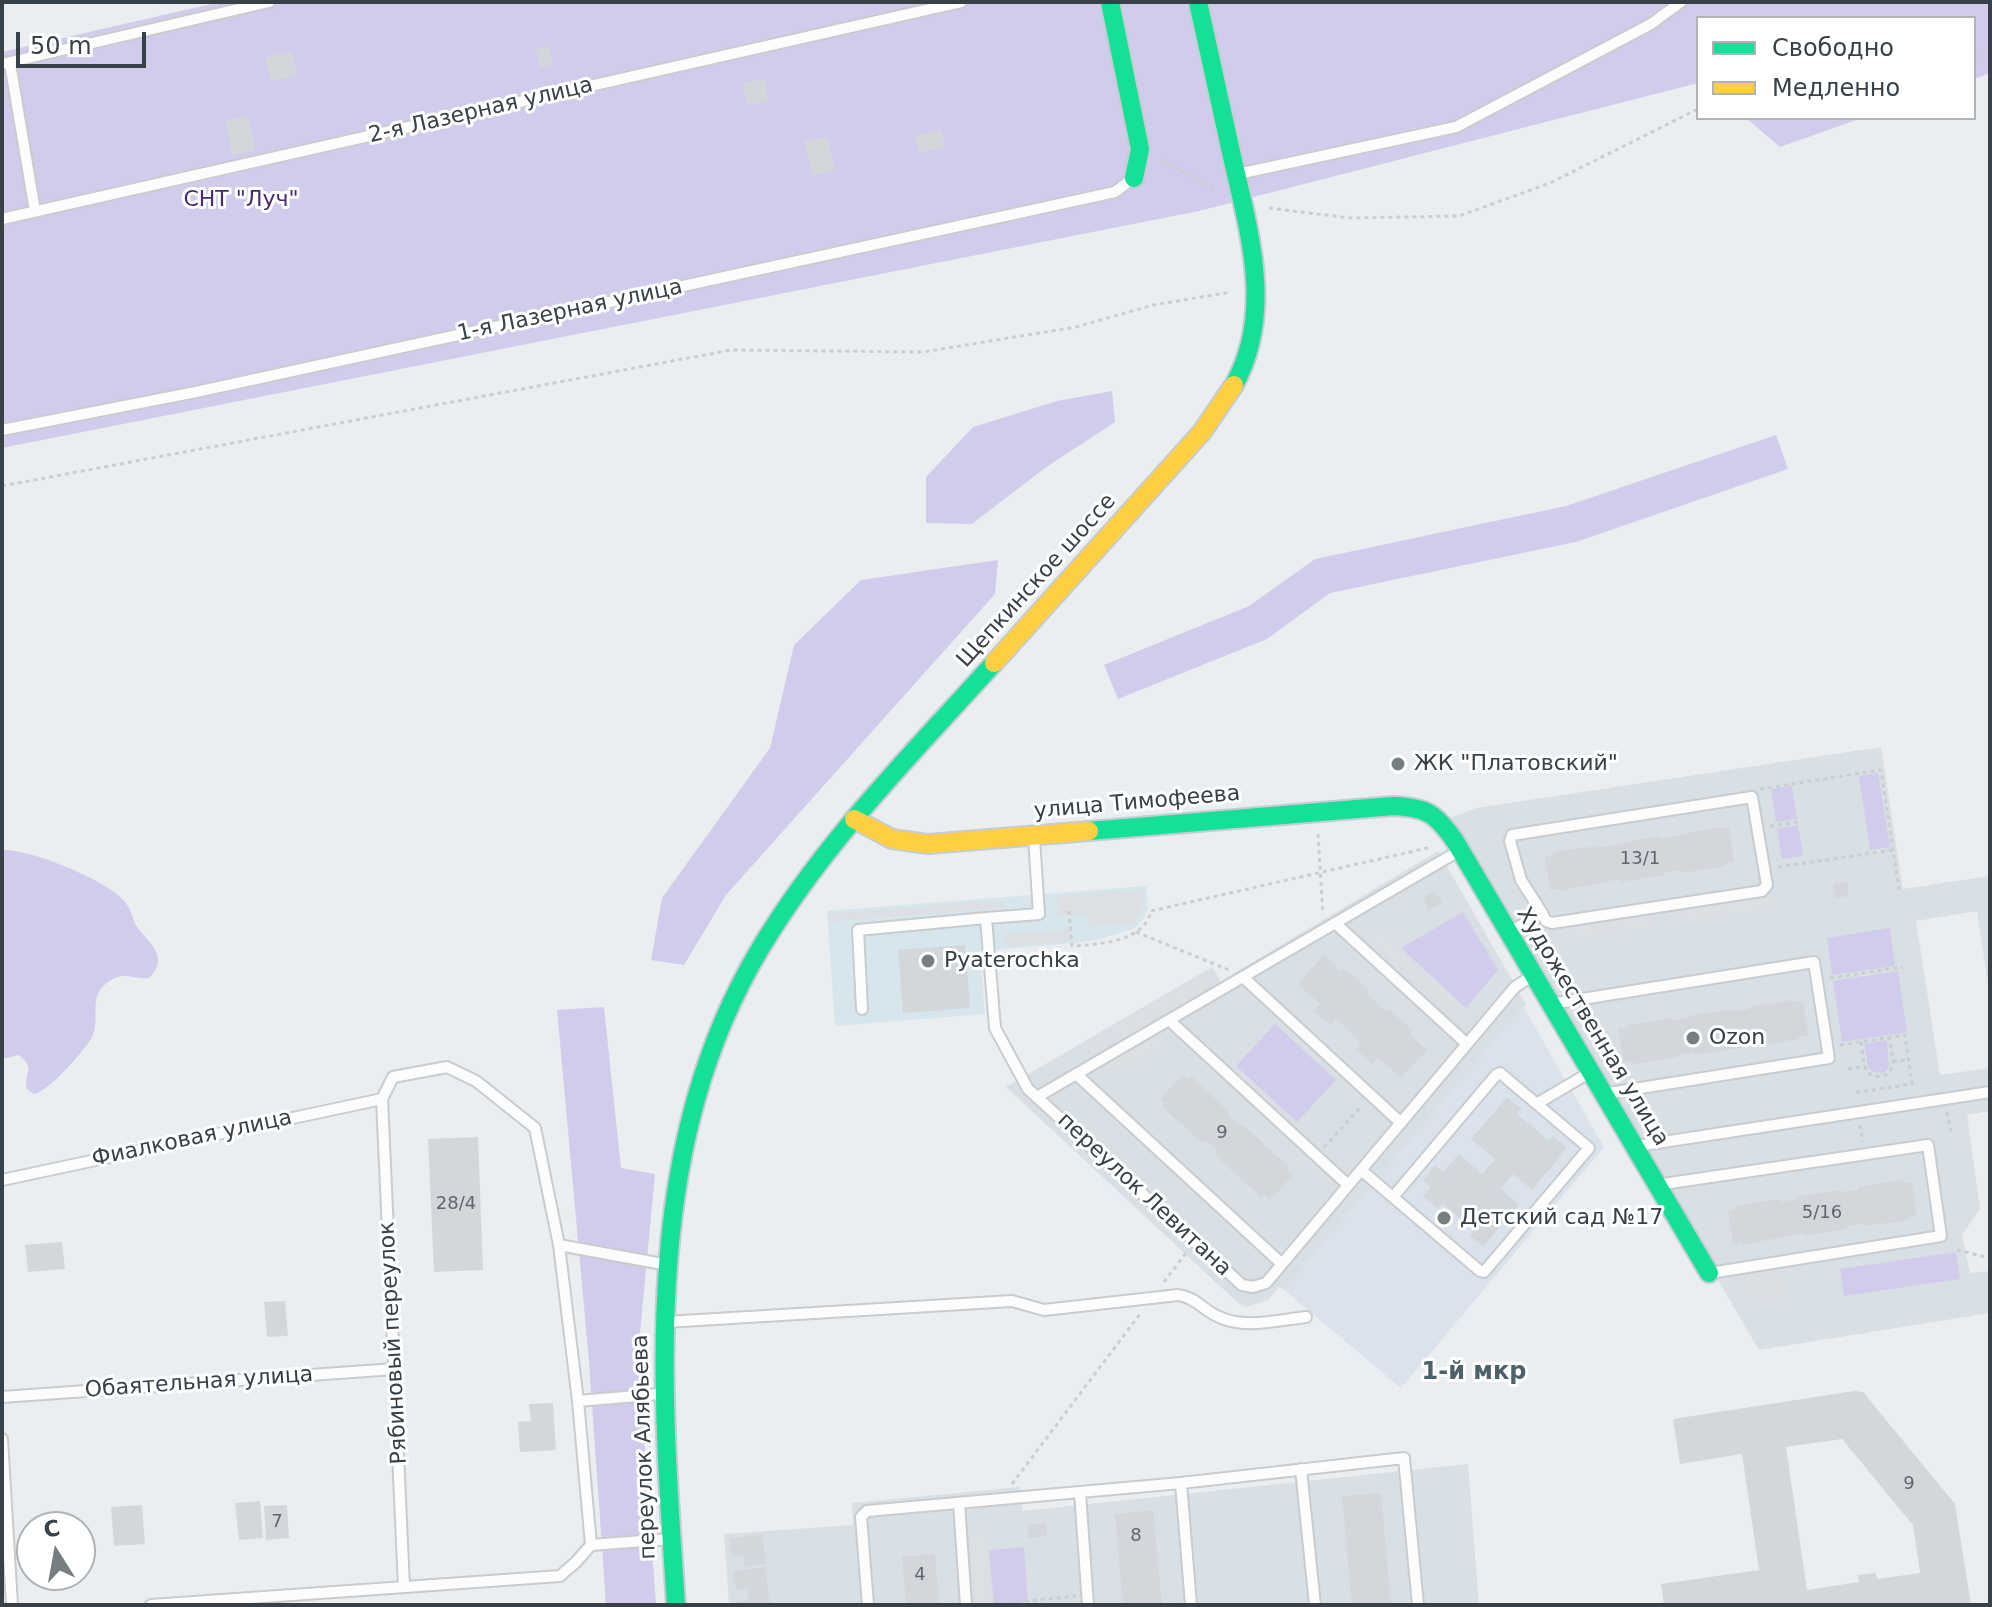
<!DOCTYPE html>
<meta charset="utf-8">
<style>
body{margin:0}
#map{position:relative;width:1992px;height:1607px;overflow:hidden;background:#ebeef1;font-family:"DejaVu Sans",sans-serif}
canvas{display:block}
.frame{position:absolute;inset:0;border:4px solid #374147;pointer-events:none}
.legend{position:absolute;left:1696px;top:16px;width:280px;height:104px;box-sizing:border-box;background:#fff;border:2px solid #afb3b5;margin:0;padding:10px 14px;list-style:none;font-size:24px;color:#374147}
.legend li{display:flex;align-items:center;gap:16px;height:40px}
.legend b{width:40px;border:2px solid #afb3b5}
.north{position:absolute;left:16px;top:1511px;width:80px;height:80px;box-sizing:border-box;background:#fff;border:2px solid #afb3b5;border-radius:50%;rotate:349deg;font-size:22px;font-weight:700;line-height:32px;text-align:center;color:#374147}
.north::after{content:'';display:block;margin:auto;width:28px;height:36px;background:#767e82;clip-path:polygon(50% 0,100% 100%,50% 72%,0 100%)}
.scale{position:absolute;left:16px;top:32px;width:130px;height:36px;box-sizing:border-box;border:4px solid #374147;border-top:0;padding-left:10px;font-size:24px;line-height:28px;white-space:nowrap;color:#374147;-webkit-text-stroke:6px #fff;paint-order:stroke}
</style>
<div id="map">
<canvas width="1992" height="1607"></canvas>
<div class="frame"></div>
<ul class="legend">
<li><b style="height:10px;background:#16e098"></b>Свободно</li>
<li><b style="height:10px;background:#ffcf43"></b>Медленно</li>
</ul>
<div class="north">С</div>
<div class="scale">50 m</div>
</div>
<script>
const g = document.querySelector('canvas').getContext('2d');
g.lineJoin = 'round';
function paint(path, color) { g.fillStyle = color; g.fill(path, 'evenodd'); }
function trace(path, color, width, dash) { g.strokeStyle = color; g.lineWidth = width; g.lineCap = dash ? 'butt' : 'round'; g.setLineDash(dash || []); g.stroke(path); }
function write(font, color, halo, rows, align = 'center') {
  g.font = font + ' "DejaVu Sans",sans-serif'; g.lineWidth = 6; g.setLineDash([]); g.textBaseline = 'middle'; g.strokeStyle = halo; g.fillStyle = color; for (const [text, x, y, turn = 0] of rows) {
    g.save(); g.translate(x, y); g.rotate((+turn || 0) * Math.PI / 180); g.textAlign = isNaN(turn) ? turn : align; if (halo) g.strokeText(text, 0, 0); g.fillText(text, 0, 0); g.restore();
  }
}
paint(new Path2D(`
 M 1881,747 L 1903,889 L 1990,876 L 1990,997 L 1977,911 L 1916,921 L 1940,1075 L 1990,1068 L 1990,1111 L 1967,1115 L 1980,1209 L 1962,1235 L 1970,1273 L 1990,1271 L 1990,1313 L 1759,1350 L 1448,819 L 1476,808 Z
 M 1438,851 L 1526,1004 L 1284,1290 L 1279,1287 L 1268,1300 L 1246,1307 L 1237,1302 L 1006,1087 L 1212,967 L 1221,981 Z
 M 1468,1464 L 1479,1605 L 729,1605 L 724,1534 L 853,1525 L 852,1503 L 1020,1487 L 1023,1511 Z`), '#d8dfe5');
paint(new Path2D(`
 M 1146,886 L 1148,909 L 1142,921 L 1133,929 L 1100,939 L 1075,943 L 980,951 L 985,1014 L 835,1026 L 827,911 Z`), '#d7e5ec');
paint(new Path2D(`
 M 1783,1265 L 1788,1299 L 1751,1304 L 1732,1273 Z`), '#dbdfe3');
paint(new Path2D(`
 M 1523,1006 L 1604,1147 L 1401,1388 L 1284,1290 Z`), '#dae3ec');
paint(new Path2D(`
 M 220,2 L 1990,2 L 1990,73 L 1974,79 L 1974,18 L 1698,18 L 1698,83 L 1199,211 L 2,448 L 2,52 Z
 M 1746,118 L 1862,118 L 1780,147 Z
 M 1112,391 L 1115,422 L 1045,468 L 972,524 L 926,523 L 926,477 L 973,427 L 1057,401 Z
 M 1776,435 L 1788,469 L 1576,542 L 1330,593 L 1267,639 L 1118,699 L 1104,665 L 1249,606 L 1315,559 L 1566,506 Z
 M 998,560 L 995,594 L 726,895 L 684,965 L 651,960 L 662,898 L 770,748 L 794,645 L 861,580 Z
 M 1878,773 L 1890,847 L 1870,850 L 1859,776 Z
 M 1792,786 L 1797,819 L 1776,822 L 1771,789 Z
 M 1798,825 L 1803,856 L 1782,859 L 1777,829 Z
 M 2,850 C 29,848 110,881 126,903 C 132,911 133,923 140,931 C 152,945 169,959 149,978 C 137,980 125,972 113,979 C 84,995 103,1016 91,1039 C 83,1052 48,1092 34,1094 L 27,1089 C 23,1072 37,1070 19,1055 L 2,1059 Z
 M 1463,912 L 1498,970 L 1466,1008 L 1401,948 Z
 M 1890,928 L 1895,966 L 1832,975 L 1827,938 Z
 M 1898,971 L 1907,1032 L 1842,1042 L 1833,981 Z
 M 604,1007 L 621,1168 L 655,1174 L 638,1355 L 656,1605 L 606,1605 L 589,1362 L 557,1010 Z
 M 1275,1024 L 1336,1080 L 1297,1122 L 1236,1066 Z
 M 1887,1040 L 1889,1067 L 1884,1073 L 1873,1072 L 1868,1067 L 1864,1044 Z
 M 1956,1252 L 1960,1279 L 1844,1296 L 1840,1269 Z
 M 1024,1547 L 1028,1602 L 994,1605 L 989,1550 Z`), '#d2ccec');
paint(new Path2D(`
 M 1143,889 L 1144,902 L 1136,923 L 1089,927 L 1087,914 L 1058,916 L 1057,896 Z
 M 1777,896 L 1779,908 L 1686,922 L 1684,911 Z
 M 1002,900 L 1003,908 L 829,922 L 828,914 Z
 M 1651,915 L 1653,927 L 1576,939 L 1575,927 Z
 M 1375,927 L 1459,1004 L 1450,1014 L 1366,936 Z
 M 1069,929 L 1070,942 L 1005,947 L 1004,934 Z
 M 1209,972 L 1215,983 L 1092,1054 L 1086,1043 Z
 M 1160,1033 L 1167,1045 L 1109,1078 L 1103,1066 Z
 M 986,1532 L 991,1605 L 976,1605 L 970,1533 Z`), '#dcdfe3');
paint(new Path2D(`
 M 548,46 L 553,64 L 540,67 L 536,49 Z
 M 291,51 L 297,75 L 271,82 L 265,58 Z
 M 764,79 L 769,100 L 748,105 L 742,84 Z
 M 248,116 L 255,150 L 232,155 L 225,121 Z
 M 941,130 L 945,147 L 919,153 L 915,136 Z
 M 827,137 L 835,170 L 813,176 L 804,142 Z
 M 1720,827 L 1720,829 L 1729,828 L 1734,862 L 1725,863 L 1726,866 L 1681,873 L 1681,870 L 1664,873 L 1664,875 L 1620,882 L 1620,879 L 1559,891 L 1559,889 L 1550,890 L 1545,856 L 1554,855 L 1553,852 L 1597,846 L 1598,848 L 1658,836 L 1659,839 Z
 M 1847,882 L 1849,896 L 1835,898 L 1833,884 Z
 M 1435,891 L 1442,903 L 1429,910 L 1423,898 Z
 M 965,945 L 970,1008 L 903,1013 L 898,950 Z
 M 1324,955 L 1341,971 L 1344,968 L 1370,991 L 1367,994 L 1386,1011 L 1388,1009 L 1413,1031 L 1410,1034 L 1427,1050 L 1401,1078 L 1378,1058 L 1373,1064 L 1356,1049 L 1362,1043 L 1336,1019 L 1331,1025 L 1314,1011 L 1320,1004 L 1298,984 Z
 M 1793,1000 L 1794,1002 L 1803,1001 L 1808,1035 L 1799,1036 L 1799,1039 L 1755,1046 L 1755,1043 L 1738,1045 L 1738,1048 L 1694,1055 L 1694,1052 L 1677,1055 L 1677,1057 L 1633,1064 L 1632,1061 L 1624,1063 L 1618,1029 L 1627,1028 L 1627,1025 L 1671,1018 L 1671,1021 L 1688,1018 L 1688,1016 L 1732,1009 L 1733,1011 L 1749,1009 L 1749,1007 Z
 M 1183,1074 L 1188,1079 L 1191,1076 L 1230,1113 L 1228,1115 L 1240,1126 L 1242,1124 L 1289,1167 L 1287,1169 L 1293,1175 L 1270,1200 L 1264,1194 L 1261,1197 L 1214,1154 L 1217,1151 L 1205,1140 L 1202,1143 L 1162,1106 L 1165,1103 L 1160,1099 Z
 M 1507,1097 L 1521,1109 L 1517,1114 L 1549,1141 L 1553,1136 L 1567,1148 L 1532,1190 L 1513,1174 L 1501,1189 L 1519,1205 L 1483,1247 L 1470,1236 L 1474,1230 L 1442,1203 L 1438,1209 L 1423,1196 L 1431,1187 L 1423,1180 L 1435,1165 L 1443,1172 L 1459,1154 L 1482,1174 L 1495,1159 L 1471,1139 Z
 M 478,1137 L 483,1270 L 434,1272 L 428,1139 Z
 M 1903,1180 L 1903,1183 L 1912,1182 L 1917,1216 L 1908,1217 L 1909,1220 L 1864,1226 L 1864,1224 L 1847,1226 L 1847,1229 L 1803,1236 L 1803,1233 L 1742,1245 L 1742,1242 L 1733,1244 L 1728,1210 L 1736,1208 L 1736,1206 L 1780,1199 L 1781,1202 L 1798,1199 L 1797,1196 L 1841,1190 L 1842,1192 L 1859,1190 L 1858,1187 Z
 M 62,1242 L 65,1269 L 28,1272 L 25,1245 Z
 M 285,1301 L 288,1336 L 267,1337 L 264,1302 Z
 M 1854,1391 L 1863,1392 L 1955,1504 L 1971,1605 L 1664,1605 L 1661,1584 L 1759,1570 L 1742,1454 L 1680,1464 L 1673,1419 ZM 1842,1439 L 1913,1525 L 1920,1573 L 1877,1579 L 1876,1573 L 1858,1575 L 1859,1582 L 1807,1590 L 1786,1447 Z
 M 553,1403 L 556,1450 L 520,1452 L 518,1422 L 531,1421 L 529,1404 Z
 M 1381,1493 L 1391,1605 L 1352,1605 L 1342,1496 Z
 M 260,1501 L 263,1538 L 239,1540 L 235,1503 Z
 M 142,1505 L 145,1544 L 114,1546 L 111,1507 Z
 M 287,1505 L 289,1538 L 266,1540 L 264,1506 Z
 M 1153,1510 L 1162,1605 L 1123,1605 L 1115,1514 Z
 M 1046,1523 L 1047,1536 L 1028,1538 L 1027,1524 Z
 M 762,1534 L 766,1563 L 745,1567 L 743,1555 L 732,1557 L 730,1539 Z
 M 935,1554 L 939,1605 L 906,1605 L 902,1557 Z
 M 765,1567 L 770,1605 L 737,1605 L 736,1602 L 749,1600 L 747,1588 L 736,1590 L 733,1572 Z`), '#d3d7db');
const lane = new Path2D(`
 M 10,63 L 35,211
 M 2,64 L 269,2
 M 1238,174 L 1456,127 L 1651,24 L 1681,2
 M 2,219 L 961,2
 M 2,430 L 196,392 L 1115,192 L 1132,179
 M 1034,838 L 1039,914 L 986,918 L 995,1028 L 1028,1089 L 1242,1285 L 1253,1287 L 1266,1283 L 1515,987 L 1532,976
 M 1335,923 L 1467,1044
 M 1510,932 L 1542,913 L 1521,880 L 1510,841 L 1512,835 L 1752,797 L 1767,885 L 1762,891 L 1552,923 L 1546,921 L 1542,913
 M 1243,977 L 1401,1123
 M 1557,1003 L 1814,962 L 1829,1058 L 1609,1093
 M 862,1009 L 858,930 L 986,918
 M 1169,1020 L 1348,1185
 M 1076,1074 L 1282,1264
 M 1037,1097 L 1457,852
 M 1538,1103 L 1589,1073
 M 1637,1146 L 1990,1092
 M 1361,1170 L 1480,1271 L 1484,1272 L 1589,1148 L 1500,1073 L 1496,1075 L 1393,1197
 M 2,1180 L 382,1099
 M 1663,1184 L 1928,1145 L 1941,1236 L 1710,1273
 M 559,1245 L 663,1264
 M 666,1322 L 1012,1301 L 1044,1310 L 1178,1295 C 1195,1297 1202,1309 1217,1316 C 1244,1330 1277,1320 1306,1317
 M 2,1397 L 395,1369
 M 578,1401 L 660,1394
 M 2,1439 L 12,1605
 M 1301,1469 L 1315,1605
 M 1181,1483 L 1191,1605
 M 1080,1492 L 1088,1605
 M 959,1503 L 966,1605
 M 404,1587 L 382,1099 L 393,1077 L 447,1067 L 476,1081 L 535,1128 L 559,1245 L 578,1401 L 591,1545
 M 151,1605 L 560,1576 L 576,1562 L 591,1545 L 670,1539
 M 868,1605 L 861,1517 L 867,1511 L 1181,1483 L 1404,1458 L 1418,1605`);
const fast = new Path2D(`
 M 1110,2 L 1140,149 L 1134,178
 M 1198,2 C 1209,52 1220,102 1231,152 C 1248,229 1275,311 1234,385
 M 1089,831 L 1393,806 C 1427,807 1436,814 1455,841 L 1709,1273
 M 676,1605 C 661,1383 641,1148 760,949 C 823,843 912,754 994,663`);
const slow = new Path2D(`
 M 994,663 L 1202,432 L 1234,385
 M 854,819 L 892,839 L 928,844 L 1089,831`);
trace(lane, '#c8cccf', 14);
trace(fast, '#c5ccd3', 22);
trace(slow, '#c5ccd3', 22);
trace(new Path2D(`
 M 1974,58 L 1990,51
 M 1161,160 L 1214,189
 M 1269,208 L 1350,218 L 1459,216 L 1550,183 L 1698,109
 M 2,486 L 731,350 L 923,352 L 1076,327 L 1153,305 L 1231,292
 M 1760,789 L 1881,770 L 1899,890
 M 1770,826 L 1798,822
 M 1318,834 L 1323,914
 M 1778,867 L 1893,850
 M 1069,911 L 1072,946 C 1096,945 1145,942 1151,911 L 1432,847
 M 1136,932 L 1229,970
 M 1830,978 L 1903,967
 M 1861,1042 C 1863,1050 1862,1060 1865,1067 C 1871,1082 1892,1078 1893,1063 C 1893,1055 1890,1045 1889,1037
 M 1840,1045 L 1905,1035 L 1912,1084 L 1852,1093
 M 1893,1062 L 1909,1059
 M 1848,1069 L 1865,1066
 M 1947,1112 L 1951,1132
 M 1860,1125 L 1863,1142
 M 1324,1147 L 1362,1106
 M 1957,1250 L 1990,1258
 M 1164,1282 L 1186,1253
 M 1012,1484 L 1140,1314
 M 985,1605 L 1076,1596`), '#cbced1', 3, [4, 4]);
trace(lane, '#fcfcfd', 10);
trace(fast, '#16e098', 18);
trace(slow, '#ffcf43', 18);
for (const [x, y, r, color] of [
 [1398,764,8,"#767e82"],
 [928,961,8,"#767e82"],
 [1693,1038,8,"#767e82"],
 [1444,1218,8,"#767e82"]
]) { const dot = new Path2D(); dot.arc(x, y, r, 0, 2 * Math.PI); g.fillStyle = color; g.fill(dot); trace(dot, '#fff', 3); }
write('18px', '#5f676d', null, [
 ["13/1",1640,859],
 ["9",1222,1133],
 ["28/4",456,1204],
 ["5/16",1822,1213],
 ["9",1909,1484],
 ["7",277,1522],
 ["8",1136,1536],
 ["4",920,1575]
]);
write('22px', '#374147', '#fff', [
 ["2-я Лазерная улица",481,111,-13],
 ["1-я Лазерная улица",570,311,-12],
 ["Щепкинское шоссе",1037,581,-48],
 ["улица Тимофеева",1137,803,-5],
 ["Художественная улица",1592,1027,59],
 ["Фиалковая улица",192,1139,-12],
 ["переулок Левитана",1144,1195,43],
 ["Рябиновый переулок",394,1343,-93],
 ["Обаятельная улица",199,1383,-4],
 ["переулок Алябьева",645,1447,-92]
]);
write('22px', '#492a79', '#fff', [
 ["СНТ \"Луч\"",241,200]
]);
write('22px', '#374147', '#fff', [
 ["ЖК \"Платовский\"",1414,764],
 ["Pyaterochka",944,961],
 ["Ozon",1709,1038],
 ["Детский сад №17",1460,1218]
], 'left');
write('bold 24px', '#4e606a', '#fff', [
 ["1-й мкр",1474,1373]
]);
</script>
